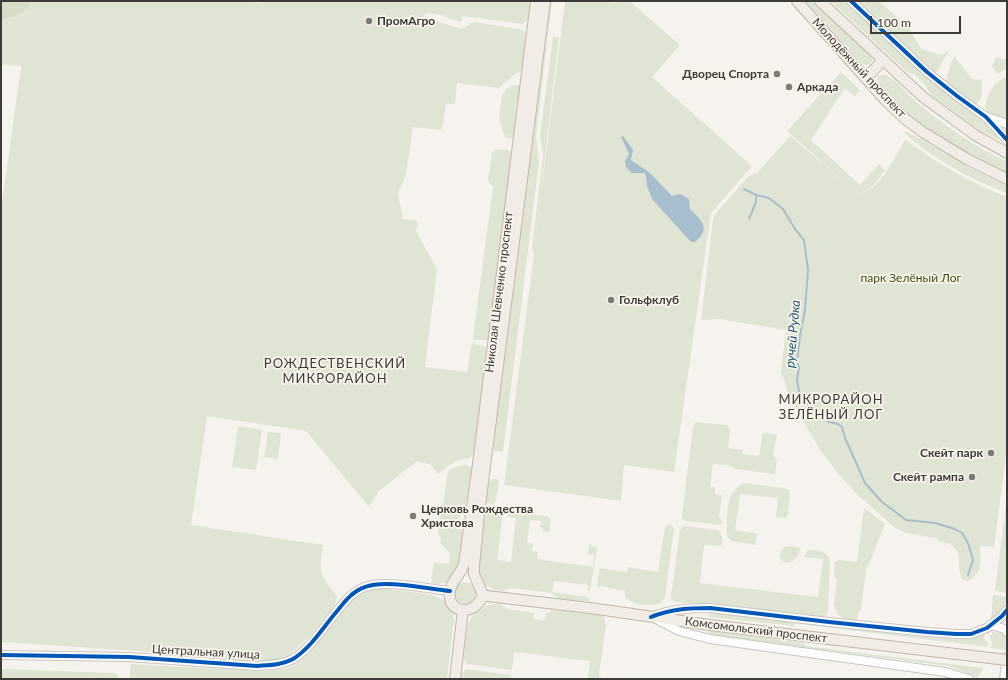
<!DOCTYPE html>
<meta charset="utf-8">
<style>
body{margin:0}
#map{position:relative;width:1008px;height:680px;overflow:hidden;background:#f6f3ee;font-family:Lato,sans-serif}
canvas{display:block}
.frame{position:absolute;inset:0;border:2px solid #3d3b37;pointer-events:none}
.scale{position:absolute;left:870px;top:16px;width:91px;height:18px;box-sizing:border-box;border:2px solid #3d3b37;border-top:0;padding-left:5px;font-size:12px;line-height:14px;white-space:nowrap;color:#3d3b37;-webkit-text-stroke:3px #f9f4eb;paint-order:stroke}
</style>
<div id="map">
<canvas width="1008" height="680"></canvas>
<div class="frame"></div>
<div class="scale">100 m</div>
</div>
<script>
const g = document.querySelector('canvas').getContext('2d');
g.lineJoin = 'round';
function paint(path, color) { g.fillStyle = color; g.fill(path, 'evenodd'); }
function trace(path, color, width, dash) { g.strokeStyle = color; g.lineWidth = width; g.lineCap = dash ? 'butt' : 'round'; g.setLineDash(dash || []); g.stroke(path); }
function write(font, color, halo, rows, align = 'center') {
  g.font = font + ' Lato,sans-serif'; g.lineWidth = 3.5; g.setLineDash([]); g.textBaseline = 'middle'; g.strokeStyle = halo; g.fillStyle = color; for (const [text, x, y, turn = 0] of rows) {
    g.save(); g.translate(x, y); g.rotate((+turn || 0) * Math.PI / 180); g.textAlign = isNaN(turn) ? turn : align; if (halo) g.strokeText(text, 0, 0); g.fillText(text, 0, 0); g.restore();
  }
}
paint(new Path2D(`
 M 32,1 L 249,1 L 258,3 L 261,1 L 532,1 L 529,19 L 522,24 L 462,16 L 461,22 L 437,14 L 425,13 L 424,20 L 436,21 L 462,29 L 471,23 L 475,22 L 520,29 C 536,35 521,60 521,72 L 515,74 L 499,88 L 457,83 L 455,104 L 446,104 L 442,130 L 413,127 L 406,174 L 398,194 L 403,219 L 415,220 L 418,223 L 416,231 L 437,269 L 425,367 L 467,372 L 472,343 L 484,346 L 487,349 L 475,452 C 470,461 463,458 455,462 C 449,465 443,470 438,474 L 431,465 L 417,461 L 379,491 L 369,507 L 306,431 L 207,416 L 191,525 L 323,545 C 318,572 320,575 337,596 L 335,606 L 311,635 L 289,655 L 266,662 L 194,655 L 194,651 L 187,650 L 185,654 L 1,642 L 1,211 L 21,66 L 1,64 L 1,21 C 14,17 27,15 32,1 Z
 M 550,1 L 552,1 L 536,137 L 539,162 L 503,452 L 494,451 L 494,439 L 497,409 L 543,53 L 546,45 Z
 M 565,1 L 599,1 L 616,3 L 619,1 L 629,1 L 680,45 L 652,77 L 752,166 L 711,213 L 674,472 L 624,465 L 621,501 L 504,485 L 534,254 L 532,248 L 543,155 L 540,135 L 553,36 L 559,38 L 534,250 Z
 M 805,1 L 812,1 L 870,54 L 872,60 L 871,63 L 866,65 L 861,63 Z
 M 831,1 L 846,1 L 938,86 L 986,123 L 1007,144 L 978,129 L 956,113 L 931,95 L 924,84 L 915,75 L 906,71 Z
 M 861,1 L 879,1 L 909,28 L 921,49 L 941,55 L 949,51 L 935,74 L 859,4 Z
 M 954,56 L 972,79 L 982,80 C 982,92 984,97 975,106 L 945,82 Z
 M 996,57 L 1007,60 L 1007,68 L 998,74 L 992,67 Z
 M 841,72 L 860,90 L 855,96 L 845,88 L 811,140 L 860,185 L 879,164 L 885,170 C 878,179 870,195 856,192 L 787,131 Z
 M 882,74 C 894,76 910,97 920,105 C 946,126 975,148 1007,161 L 1007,174 C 964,152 904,123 877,81 L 878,76 Z
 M 1007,76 L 1007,120 L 988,114 L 985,107 C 988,93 993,82 1007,76 Z
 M 514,85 L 520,85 C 521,96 517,98 516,107 C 515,114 517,122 516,129 C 516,133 514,135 512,138 L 507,138 L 503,132 L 499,118 L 502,95 L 506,89 Z
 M 906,131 L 978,172 L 1007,186 L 1007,193 C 970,179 933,159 904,133 Z
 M 790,136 L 856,192 C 875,199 897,154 905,139 C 936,163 971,183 1007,197 L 1007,447 L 994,547 L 980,546 C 980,552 981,559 980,565 C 979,574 970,586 961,578 L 959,566 L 959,554 L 954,547 L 950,544 L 941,542 L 935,538 L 907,533 L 895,528 L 857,494 L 841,477 L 820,450 L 789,396 L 781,371 L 786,330 L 719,319 L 701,320 L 713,219 L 716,213 L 749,176 L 757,173 Z
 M 496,149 L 509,150 L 512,157 L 489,339 L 487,340 L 474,340 L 473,337 L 493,187 L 489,183 L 488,180 L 492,153 Z
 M 696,422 L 727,425 L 730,429 L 728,448 L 743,450 L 742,454 L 759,456 L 763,433 L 777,434 L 773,456 L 777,459 L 775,474 L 736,469 L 728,465 L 713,464 L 710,487 L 715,487 L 715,494 L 722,495 L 719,517 L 722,521 L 722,524 L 719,525 L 687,521 L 682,518 L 682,515 L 693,427 L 694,424 Z
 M 238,426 L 262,430 L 256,470 L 232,467 Z
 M 268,432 L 281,433 L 278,459 L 264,457 Z
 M 462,465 C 467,465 469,466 472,470 C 472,482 469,492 465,504 L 462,504 L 458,528 L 462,529 C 463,543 464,570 451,580 C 446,584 439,584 433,584 L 431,579 L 434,563 L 449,564 L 450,553 L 440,543 L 441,539 L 438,534 L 440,512 L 437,508 L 443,504 L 448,471 L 456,467 Z
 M 494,479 L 499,479 L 496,500 L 495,503 L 493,504 L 487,503 L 485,501 L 487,488 L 491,480 Z
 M 743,483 L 782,488 L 787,489 L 790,491 L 788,515 L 786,518 L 776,517 L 778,498 L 740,494 L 735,530 L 757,534 L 755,545 L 732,541 L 727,537 C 727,518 724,494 743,483 Z
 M 1007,496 L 1006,582 L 1007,593 L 995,591 Z
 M 864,508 L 885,524 L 869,564 L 866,570 L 861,609 L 858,614 L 857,622 L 848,621 L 842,618 L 837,613 L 834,605 L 837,581 L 834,575 L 835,562 L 839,560 L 857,562 Z
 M 487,509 L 502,511 L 503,512 L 497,560 L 511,562 L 516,518 L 508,517 L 508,514 L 510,512 L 547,516 L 551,519 L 549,532 L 543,531 L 543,528 L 540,527 L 541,521 L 530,520 L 527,543 L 533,544 L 532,551 L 538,552 L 537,559 L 593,567 L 594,555 L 588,554 L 589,545 L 596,547 L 597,550 L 590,590 L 587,591 L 588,585 L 554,581 L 552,592 L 588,597 L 590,599 L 589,601 L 560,599 L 551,593 L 511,588 L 503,591 L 495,590 L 482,583 L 480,579 L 477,562 L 485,510 Z
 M 668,524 L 671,524 L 674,528 L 665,597 L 661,603 C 649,607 635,606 625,597 L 625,591 L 600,586 L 599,589 L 597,584 L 600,568 L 627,572 L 628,567 L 658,572 L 665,527 Z
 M 684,526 L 717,530 C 723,534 723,539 722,546 L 704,545 L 700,583 L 818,597 L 823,559 L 804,557 L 808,550 C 817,550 828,551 830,561 L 828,610 L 826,615 L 819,618 L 677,602 L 671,600 L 671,596 L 680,530 Z
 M 792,546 L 800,548 C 797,570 770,566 784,547 Z
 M454 593a11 11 0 1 1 22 0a11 11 0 1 1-22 0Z
 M 380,588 C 396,591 436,592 446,602 C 451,607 453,613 454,619 L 447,679 L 129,679 L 131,664 L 260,671 L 289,668 L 310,652 L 349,601 L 361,593 Z
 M 993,595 L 1007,597 C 1007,610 1000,613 991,621 Z
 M 493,604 L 499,604 L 508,609 L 534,613 L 534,619 L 544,621 L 546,614 L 554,610 L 600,615 L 604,617 L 606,625 L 599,675 L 602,679 L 588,679 L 590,661 L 514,652 L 512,670 L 468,664 L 464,660 C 467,634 463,610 493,604 Z
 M 712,611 L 921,637 L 953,639 L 968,638 L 985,631 L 984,638 L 988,644 L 987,647 L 794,623 L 794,626 L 710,617 L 708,615 Z
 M 710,631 L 804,643 L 805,646 L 983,668 L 982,671 L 977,678 L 960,670 L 948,666 L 710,635 L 707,632 Z
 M 992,632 C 1008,634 1007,635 1005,650 L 991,648 L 992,642 L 989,635 L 992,635 Z
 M 1,669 L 115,673 L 121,679 L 1,679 Z
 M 467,669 L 511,675 L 511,679 L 461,679 L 463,672 Z`), '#dfe5d2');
paint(new Path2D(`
 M 1,1 L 32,1 C 27,15 14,16 1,21 Z`), '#d6dcc6');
paint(new Path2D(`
 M 623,136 L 633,150 L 631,160 L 650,173 L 672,196 L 680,194 L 689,199 L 690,209 C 701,220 712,228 695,242 L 692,242 L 689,240 L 652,199 L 647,186 L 646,176 L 644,173 L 632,173 L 626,167 L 625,161 L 629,154 L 622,139 L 621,137 Z`), '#a6becd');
trace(new Path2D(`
 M 744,189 L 756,195 L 769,198 L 783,209 L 795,229 L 804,240 L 808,270 L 805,310 L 800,336 L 797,360 L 799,368 L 797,380 L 800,396 L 809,405 L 829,422 L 838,424 L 842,427 L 845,438 L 865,483 L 882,502 L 906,520 L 935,523 L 955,529 L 962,533 L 968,543 L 973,560 L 968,575
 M 749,219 L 756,202 L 756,195`), '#a6becd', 2);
const minor = new Path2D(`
 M 851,1 L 927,72 L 957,96 L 986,117 L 1007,140
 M 987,117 L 1007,124
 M 651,617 C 671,609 689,608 710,608 L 829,622 L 927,632 L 956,634 L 971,634 L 987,628 L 1002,616 L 1007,610
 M 654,618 L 679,631 L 710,639 L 945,672 L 969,679
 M 990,625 L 1005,629 L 1007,632
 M 1,655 L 129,657 L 257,666 C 269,665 282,665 293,659 C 311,648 324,626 338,610 C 345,601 353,591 365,587 C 385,579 427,589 450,591
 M 1004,679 L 1007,657`);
const major = new Path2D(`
 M 536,1 L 478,464 L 464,564 C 461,574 451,582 450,591 C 446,612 473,619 483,595 L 474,574 L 474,566 L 480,505 L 545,1
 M 797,1 L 886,101 L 904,118 L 924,133 L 967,159 L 1007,179
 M 820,1 L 923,97 L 975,135 L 1007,153
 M 866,78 L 883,60
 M 483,595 L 487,596 L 590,608 L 710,625
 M 455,679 L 463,610`);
trace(minor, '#c8c6c3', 10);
trace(major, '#c0b6a9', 12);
trace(minor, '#fefdfc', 8);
trace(major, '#f2ece6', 10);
const majorBridge = new Path2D(`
 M 710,625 L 1007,660`);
trace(majorBridge, '#c0b6a9', 12, []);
trace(majorBridge, '#f2ece6', 10);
trace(new Path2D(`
 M 851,1 L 927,72 L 957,96 L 986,117 L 1007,140
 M 651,617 C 671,609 689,608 710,608 L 829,622 L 927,632 L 956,634 L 971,634 L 987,628 L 1002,616 L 1007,610
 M 1,655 L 129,657 L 257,666 C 269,665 282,665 293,659 C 311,648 324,626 338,610 C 345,601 353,591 365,587 C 385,579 427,589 450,591`), '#0057b8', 4);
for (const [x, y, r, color] of [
 [369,21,4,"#7e7b77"],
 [777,74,4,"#7e7b77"],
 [789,87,4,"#7e7b77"],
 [611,300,4,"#7e7b77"],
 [991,453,4,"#7e7b77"],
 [972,477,4,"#7e7b77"],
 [413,516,4,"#7e7b77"]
]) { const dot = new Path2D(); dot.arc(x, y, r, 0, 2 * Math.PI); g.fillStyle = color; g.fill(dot); trace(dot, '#f9f4eb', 1.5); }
write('bold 12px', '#3d3b37', '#f9f4eb', [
 ["ПромАгро",377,21],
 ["Дворец Спорта",769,74,"right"],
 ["Аркада",797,87],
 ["Гольфклуб",619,300],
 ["Скейт парк",983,453,"right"],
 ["Скейт рампа",964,477,"right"],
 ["Церковь Рождества",421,509],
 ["Христова",421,523]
], 'left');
write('12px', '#3d3b37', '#f9f4eb', [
 ["Молодёжный проспект",859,68,47],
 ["Николая Шевченко проспект",499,292,-83],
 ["Комсомольский проспект",756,630,7],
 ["Центральная улица",206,652,3]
]);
write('12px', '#3d4e17', '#f9f4eb', [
 ["парк Зелёный Лог",911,278]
]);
write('italic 13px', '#1c5779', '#f9f4eb', [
 ["ручей Рудка",793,334,-85]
]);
g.letterSpacing = '1px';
write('13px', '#3d3b37', '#f9f4eb', [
 ["РОЖДЕСТВЕНСКИЙ",335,364],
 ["МИКРОРАЙОН",335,379],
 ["МИКРОРАЙОН",831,400],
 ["ЗЕЛЁНЫЙ ЛОГ",831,415]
]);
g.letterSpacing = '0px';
</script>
